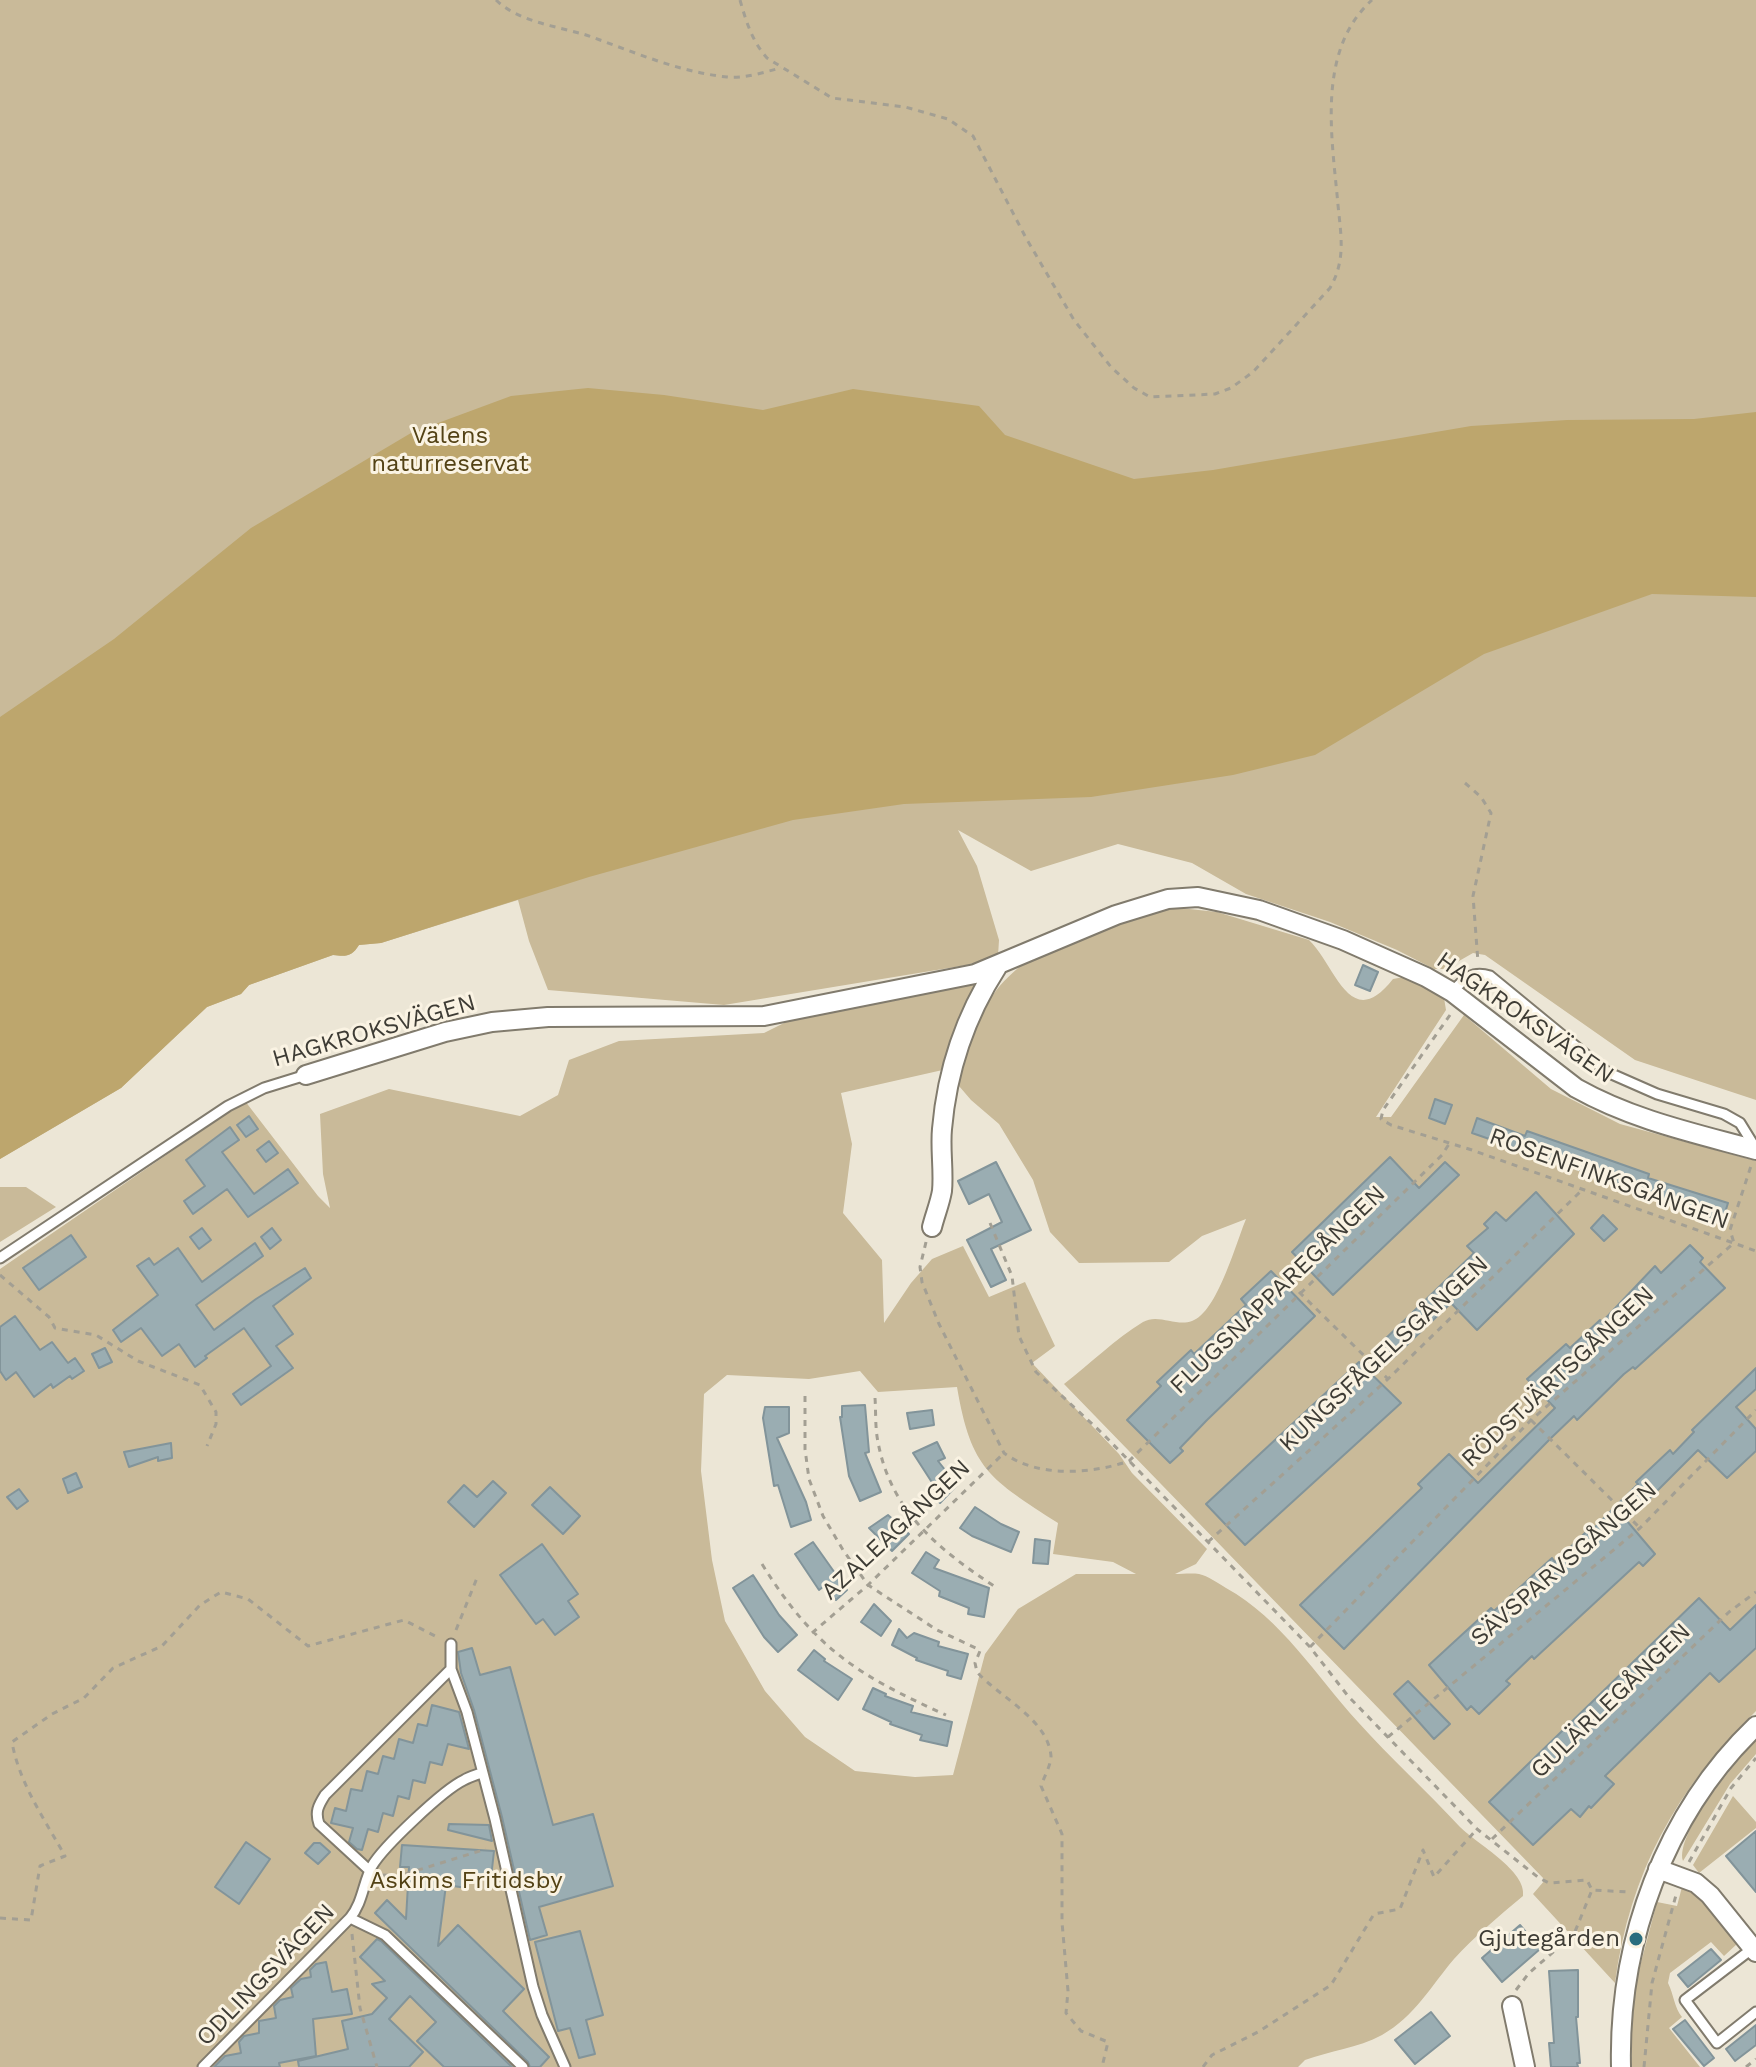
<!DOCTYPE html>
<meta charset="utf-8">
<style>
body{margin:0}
canvas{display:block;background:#ece6d6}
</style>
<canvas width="1756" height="2067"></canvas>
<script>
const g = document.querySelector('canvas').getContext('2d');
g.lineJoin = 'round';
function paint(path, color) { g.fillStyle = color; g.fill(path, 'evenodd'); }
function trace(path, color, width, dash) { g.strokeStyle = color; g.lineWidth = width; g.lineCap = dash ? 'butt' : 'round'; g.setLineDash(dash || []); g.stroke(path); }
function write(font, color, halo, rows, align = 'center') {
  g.font = font + ' "Work Sans",sans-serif'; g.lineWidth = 6; g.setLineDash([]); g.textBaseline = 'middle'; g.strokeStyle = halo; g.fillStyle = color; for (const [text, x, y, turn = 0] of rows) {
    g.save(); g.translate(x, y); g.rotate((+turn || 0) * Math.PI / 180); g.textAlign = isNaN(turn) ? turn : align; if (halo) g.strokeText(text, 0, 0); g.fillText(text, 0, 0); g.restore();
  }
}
paint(new Path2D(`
 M 0,0 L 1756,0 L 1756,1100 L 1635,1060 L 1485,955 L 1473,953 L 1445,969 L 1434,969 L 1397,950 L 1330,922 L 1246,894 L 1192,863 L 1118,844 L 1031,871 L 958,830 L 977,866 L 999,940 L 998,956 L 967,965 L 724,1005 L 548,990 L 529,941 L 518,900 L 381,943 L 359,945 C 352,956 347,957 333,955 L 249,985 L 241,994 L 207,1007 L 121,1088 L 0,1159 Z
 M 1180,908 L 1217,912 L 1309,940 C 1336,966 1350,1034 1393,979 L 1404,977 L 1444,998 L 1446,1010 L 1376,1117 L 1391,1117 L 1464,1015 L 1551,1089 L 1620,1124 L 1756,1161 L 1756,1711 C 1676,1789 1630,1872 1615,1983 L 1533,1894 L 1545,1880 L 1064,1384 C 1090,1364 1115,1339 1143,1322 C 1158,1313 1176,1327 1192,1321 C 1217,1313 1236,1243 1246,1219 L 1202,1236 L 1169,1262 L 1079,1263 L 1050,1232 L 1033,1180 L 999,1124 L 971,1100 L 959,1086 C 970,1014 1002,962 1073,939 C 1081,936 1089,936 1097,933 C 1126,921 1148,912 1180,908 Z
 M 977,982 L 958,1026 L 947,1069 L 841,1093 L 852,1144 L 843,1213 L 882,1260 L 884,1323 L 911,1283 L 932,1259 L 963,1246 L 989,1297 L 1025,1282 L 1055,1346 L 1032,1363 L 1119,1454 L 1132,1473 L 1207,1549 L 1196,1564 L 1175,1574 C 1182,1574 1192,1573 1199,1574 C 1208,1576 1218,1583 1226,1588 C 1282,1619 1316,1676 1358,1722 C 1390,1758 1427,1791 1460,1827 C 1477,1844 1527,1871 1523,1896 C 1499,1916 1475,1936 1454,1959 C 1431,1986 1415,2016 1382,2035 C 1358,2048 1329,2051 1305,2060 L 1298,2067 L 0,2067 L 0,1269 L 245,1101 L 318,1196 L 330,1208 L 323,1174 L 320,1114 L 389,1089 L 520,1116 L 558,1095 L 569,1060 L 619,1041 L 764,1033 L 792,1019 ZM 860,1371 L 878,1392 L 957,1387 C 971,1470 990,1479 1058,1523 L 1053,1554 L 1113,1562 L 1136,1574 L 1076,1574 L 1018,1609 L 985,1654 L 953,1775 L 915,1777 L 855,1771 L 805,1737 L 765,1691 L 725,1621 L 712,1560 L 701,1471 L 704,1394 L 727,1375 L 809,1379 Z
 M 0,1187 L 26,1187 L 56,1207 L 0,1242 Z
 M 1756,1741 L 1756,1754 L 1730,1784 L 1683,1861 C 1675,1834 1736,1761 1756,1741 Z
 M 1733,1796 L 1756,1822 L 1756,1828 L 1699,1873 L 1693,1865 Z
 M 1682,1887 L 1694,1890 L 1737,1944 L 1724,1956 L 1711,1942 L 1670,1973 L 1668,1983 C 1674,1995 1674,2007 1682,2017 L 1669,2028 L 1700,2067 L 1631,2067 L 1633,1993 L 1657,1902 L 1677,1906 Z`), '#c9ba99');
paint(new Path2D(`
 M 588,388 L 664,395 L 763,410 L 853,389 L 979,406 L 1005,435 L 1134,479 L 1213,470 L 1471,426 L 1567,420 L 1694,419 L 1756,412 L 1756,597 L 1652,594 L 1484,654 L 1315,755 L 1233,775 L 1091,797 L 904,804 L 793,820 L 589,877 L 381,943 L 359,945 C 352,956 347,957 333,955 L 249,985 L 241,994 L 207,1007 L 121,1088 L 0,1159 L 0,717 L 114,639 L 251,528 L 411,433 L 511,396 Z`), '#bda66d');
const building = new Path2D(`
 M 1363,965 L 1378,972 L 1370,991 L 1355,985 Z
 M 1435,1099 L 1452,1105 L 1445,1124 L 1429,1118 Z
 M 249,1116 L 258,1129 L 246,1137 L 237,1125 Z
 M 1477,1118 L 1525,1136 L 1527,1131 L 1649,1174 L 1648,1178 L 1728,1203 L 1722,1222 L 1626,1186 L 1472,1133 Z
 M 230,1127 L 239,1140 L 222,1152 L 254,1194 L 288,1169 L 298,1183 L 248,1217 L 227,1189 L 193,1214 L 184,1201 L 205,1186 L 186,1160 Z
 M 269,1141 L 278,1153 L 266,1162 L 257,1150 Z
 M 1390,1157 L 1419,1188 L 1445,1162 L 1459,1175 L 1333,1295 L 1292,1252 Z
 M 996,1162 L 1031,1230 L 991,1249 L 1006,1280 L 991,1287 L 967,1240 L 1002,1222 L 989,1194 L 969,1204 L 958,1181 Z
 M 1536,1192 L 1574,1234 L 1477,1330 L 1451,1303 L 1393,1358 L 1380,1344 L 1474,1253 L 1467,1246 L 1488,1228 L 1484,1224 L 1496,1212 L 1506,1221 Z
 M 1603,1215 L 1617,1229 L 1604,1241 L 1591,1228 Z
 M 202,1228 L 211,1240 L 199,1249 L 190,1237 Z
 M 272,1228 L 281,1240 L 270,1249 L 261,1237 Z
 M 71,1235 L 86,1257 L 39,1290 L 23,1268 Z
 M 255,1243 L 263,1256 L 196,1305 L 214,1330 L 256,1299 L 305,1268 L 311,1278 L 273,1306 L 293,1334 L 276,1346 L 293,1368 L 241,1405 L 233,1394 L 271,1366 L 244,1328 L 205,1356 L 207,1358 L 195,1367 L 179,1344 L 162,1356 L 141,1328 L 121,1342 L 113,1330 L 158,1295 L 137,1266 L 149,1258 L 154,1265 L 178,1248 L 202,1282 Z
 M 1690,1245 L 1703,1258 L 1700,1262 L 1725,1288 L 1635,1369 L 1633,1367 L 1624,1374 L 1577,1420 L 1574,1416 L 1550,1439 L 1344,1649 L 1300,1605 L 1422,1488 L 1418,1484 L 1449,1454 L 1478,1483 L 1555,1408 L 1527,1379 L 1566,1344 L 1570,1348 L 1600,1320 L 1602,1322 L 1655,1266 L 1661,1273 Z
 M 1271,1271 L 1315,1316 L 1207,1420 L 1180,1448 L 1183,1451 L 1170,1463 L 1127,1420 L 1161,1386 L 1157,1382 L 1191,1350 L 1194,1354 L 1246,1305 L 1241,1299 Z
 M 15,1316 L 40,1350 L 52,1342 L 68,1363 L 75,1358 L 84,1371 L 72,1379 L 70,1376 L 53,1388 L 51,1384 L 34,1397 L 16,1372 L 6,1380 L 0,1371 L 0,1327 Z
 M 105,1348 L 112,1362 L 99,1368 L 92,1354 Z
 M 1359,1362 L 1401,1403 L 1245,1545 L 1206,1504 Z
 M 1756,1368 L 1756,1389 L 1736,1407 L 1756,1429 L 1756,1451 L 1727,1478 L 1698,1450 L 1627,1521 L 1655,1554 L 1643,1566 L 1639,1562 L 1534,1659 L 1532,1656 L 1506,1681 L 1510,1684 L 1479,1714 L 1471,1706 L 1467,1710 L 1429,1665 L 1491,1608 L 1494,1611 L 1552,1558 L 1555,1562 L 1586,1532 L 1588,1534 L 1638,1484 L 1636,1482 L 1670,1450 L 1673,1454 L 1694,1432 L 1692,1430 Z
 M 865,1405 L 869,1452 L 865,1453 L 881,1492 L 860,1501 L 849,1476 L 840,1417 L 842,1417 L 842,1406 Z
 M 765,1407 L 789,1407 L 789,1433 L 777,1438 L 806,1502 L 811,1520 L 791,1527 L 778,1485 L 774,1486 L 763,1418 Z
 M 932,1410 L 934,1425 L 910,1429 L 907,1413 Z
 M 937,1442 L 945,1458 L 938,1461 L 957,1485 L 940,1503 L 930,1491 L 930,1486 L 933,1484 L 913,1453 Z
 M 171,1443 L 172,1458 L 158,1461 L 158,1457 L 129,1467 L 124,1452 Z
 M 76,1473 L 82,1487 L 68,1493 L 63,1479 Z
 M 493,1481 L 506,1493 L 474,1527 L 448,1502 L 464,1485 L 477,1497 Z
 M 550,1487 L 580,1516 L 563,1534 L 532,1505 Z
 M 19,1489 L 28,1501 L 17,1509 L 7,1497 Z
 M 975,1507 L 1001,1524 L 1019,1532 L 1011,1552 L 972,1536 L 960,1528 Z
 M 888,1515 L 909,1534 L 892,1551 L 869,1528 Z
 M 1035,1539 L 1050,1541 L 1048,1564 L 1033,1563 Z
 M 813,1542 L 847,1590 L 836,1600 L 823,1587 L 819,1590 L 795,1554 Z
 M 542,1544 L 578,1594 L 568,1601 L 579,1617 L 555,1635 L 543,1619 L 536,1624 L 500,1575 Z
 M 926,1552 L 939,1560 L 934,1568 L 989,1588 L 984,1617 L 968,1614 L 969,1608 L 939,1596 L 940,1591 L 912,1573 Z
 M 753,1575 L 779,1615 L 797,1635 L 778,1652 L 764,1637 L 733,1588 Z
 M 1699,1598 L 1730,1630 L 1756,1605 L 1756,1648 L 1719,1682 L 1710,1673 L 1605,1776 L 1614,1784 L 1591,1808 L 1589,1806 L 1580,1817 L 1571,1809 L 1533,1845 L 1489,1802 Z
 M 874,1604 L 891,1621 L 881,1636 L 861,1622 Z
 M 899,1629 L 907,1638 L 914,1633 L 939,1642 L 938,1646 L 968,1654 L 961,1679 L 947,1675 L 948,1671 L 916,1660 L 917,1658 L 892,1645 Z
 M 472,1648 L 480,1675 L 510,1667 L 553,1825 L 593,1814 L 613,1886 L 539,1907 L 547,1935 L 530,1940 L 502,1817 L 474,1710 L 461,1673 L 458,1652 Z
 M 814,1650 L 825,1659 L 824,1661 L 852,1679 L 838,1700 L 798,1670 Z
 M 1408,1681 L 1450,1724 L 1434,1739 L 1394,1694 Z
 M 873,1688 L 886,1694 L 885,1696 L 913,1706 L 911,1712 L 952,1722 L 947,1746 L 920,1740 L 922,1735 L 890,1724 L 891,1722 L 863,1709 Z
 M 432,1705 L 459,1712 L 469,1749 L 448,1744 L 442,1765 L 430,1762 L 425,1783 L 413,1780 L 409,1799 L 398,1796 L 393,1816 L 383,1813 L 378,1832 L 368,1829 L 362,1850 L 357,1849 L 349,1842 L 353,1828 L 331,1823 L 335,1808 L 346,1811 L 351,1789 L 362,1791 L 367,1771 L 378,1774 L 383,1756 L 394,1759 L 399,1739 L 413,1743 L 418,1724 L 427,1726 Z
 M 449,1824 L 489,1825 L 492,1841 L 448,1830 Z
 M 1756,1831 L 1756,1892 L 1726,1856 Z
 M 246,1842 L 270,1859 L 239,1904 L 215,1887 Z
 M 314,1843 L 320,1843 L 330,1852 L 318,1864 L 305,1853 Z
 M 402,1845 L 494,1851 L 491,1878 L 469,1876 L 467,1888 L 446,1885 L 438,1946 L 458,1925 L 524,1989 L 503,2011 L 549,2057 L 540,2067 L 530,2067 L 528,2062 L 375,1913 L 387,1900 L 406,1919 L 409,1867 L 400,1867 Z
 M 1520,1925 L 1540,1949 L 1502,1982 L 1482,1958 Z
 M 580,1931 L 603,2015 L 586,2020 L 595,2054 L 579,2058 L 570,2028 L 558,2031 L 535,1942 Z
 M 377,1939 L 381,1941 L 512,2067 L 444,2067 L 417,2041 L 436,2022 L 410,1996 L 389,2019 L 423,2052 L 409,2067 L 299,2067 L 298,2061 L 348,2049 L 342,2021 L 372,2014 L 387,1998 L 372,1984 L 385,1981 L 360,1957 Z
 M 1711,1949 L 1721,1960 L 1688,1987 L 1678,1975 Z
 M 326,1962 L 332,1992 L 347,1989 L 352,2014 L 313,2019 L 316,2056 L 279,2063 L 280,2067 L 214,2067 L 225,2056 L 241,2053 L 239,2042 L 244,2036 L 259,2033 L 259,2021 L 276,2018 L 274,2006 L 280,2000 L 293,1997 L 291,1988 L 301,1979 L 311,1977 L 310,1970 L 316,1964 Z
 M 1578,1970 L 1578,2017 L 1576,2017 L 1580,2063 L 1577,2063 L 1578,2067 L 1551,2067 L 1549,2043 L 1554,2043 L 1549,1971 Z
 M 1431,2012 L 1450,2036 L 1415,2064 L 1395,2040 Z
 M 1685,2020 L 1714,2058 L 1704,2066 L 1673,2029 Z
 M 1756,2025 L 1756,2045 L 1735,2061 L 1726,2049 Z`);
paint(building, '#9aadb2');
trace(building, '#82949a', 2);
const lane = new Path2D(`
 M 1452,992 C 1464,979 1472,970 1490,976 L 1607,1072 L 1657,1094 L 1724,1114 L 1740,1123 L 1756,1149
 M 0,1258 L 228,1106 L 264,1088 L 306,1075
 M 451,1644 L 451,1669 L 467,1712 L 495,1819 L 533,1987 L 542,2015 L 565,2067
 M 369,1870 L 319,1824 C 315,1812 318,1806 325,1795 L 451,1669
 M 350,1918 L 385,1935 L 523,2067
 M 1753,1948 L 1685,2000 L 1717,2043 L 1756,2012
 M 203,2067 L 350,1918 C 363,1902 363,1883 372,1866 C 383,1847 443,1790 464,1780 C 469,1777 476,1775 481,1773`);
const street = new Path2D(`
 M 306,1075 L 445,1032 L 492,1022 L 548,1017 L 764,1016 L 975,974 L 1116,915 L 1168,899 L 1198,897 L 1259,910 L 1343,940 L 1426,977 L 1452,992 L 1576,1088 C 1633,1120 1694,1133 1756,1150
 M 932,1227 C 935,1215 940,1203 942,1191 C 944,1171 940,1149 942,1129 C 947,1071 966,1015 997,967
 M 1658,1869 L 1696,1883 L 1710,1895 L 1756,1952
 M 1512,2006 L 1525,2067
 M 1621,2067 C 1618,1942 1665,1813 1756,1726`);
trace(lane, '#817b6d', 13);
trace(street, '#817b6d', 22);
trace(new Path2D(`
 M 496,0 C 519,22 556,26 586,35 C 632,51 678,72 727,77 C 744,79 764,72 781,68
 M 740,0 C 746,21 752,41 767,58 L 832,98 L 905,107 L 948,119 L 973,136 L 1026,238 L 1074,320 L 1111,367 L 1134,388 L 1150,397 L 1215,394 L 1231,388 L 1253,372 L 1330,288 C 1346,260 1341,236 1338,205 C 1332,137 1316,51 1372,0
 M 1465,783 L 1481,797 L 1491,813 L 1473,896 L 1478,962
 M 1450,1015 L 1383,1110 L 1381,1119 L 1391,1125 L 1472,1150 L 1756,1251
 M 990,1223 L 1012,1276 L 1019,1336 L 1036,1372 L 1103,1434 L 1310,1647 L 1348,1696 L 1477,1829 L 1539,1878 L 1549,1883 L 1587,1880 L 1592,1890
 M 926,1242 L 920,1267 L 922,1282 L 939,1324 L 1004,1453 C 1037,1478 1092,1474 1129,1461 L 1442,1155 L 1449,1144
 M 0,1275 L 49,1317 L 55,1328 L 96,1335 L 138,1361 L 200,1385 L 216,1412 L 216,1424 L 207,1446
 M 1299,1292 L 1388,1379
 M 805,1396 L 805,1449 L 809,1479 L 823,1516 L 843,1550 L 868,1585 L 937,1630 L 978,1649 L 980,1651 L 975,1663 L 977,1672 C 999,1697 1048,1719 1051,1756 C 1051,1765 1044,1777 1041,1786 L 1062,1834 L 1062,1922 L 1068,1991 L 1066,2013 L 1081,2031 L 1108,2042 L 1102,2067
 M 875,1398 C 876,1412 875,1428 878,1442 C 891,1513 941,1551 997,1588
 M 1531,1420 L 1639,1527
 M 1208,1542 L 1388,1379 L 1581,1191
 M 762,1564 C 814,1648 857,1675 946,1715
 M 456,1630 L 477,1578
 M 812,1633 L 868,1585 L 1004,1453
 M 1310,1647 L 1531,1420 L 1734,1243 L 1730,1230 L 1751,1166
 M 1388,1737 L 1640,1528 L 1756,1410
 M 1492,1839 L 1729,1612 L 1756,1592
 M 1689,1862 L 1731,1788 L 1756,1758
 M 382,1875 L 399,1876 L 486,1849
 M 0,1918 L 31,1920 L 40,1866 L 65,1856 C 45,1820 19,1783 12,1742 L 52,1714 L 84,1698 L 113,1668 L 162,1646 L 200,1605 L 221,1592 L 248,1599 L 308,1646 L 404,1620 L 439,1638
 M 352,1934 L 360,2008 L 377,2067
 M 1516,1990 L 1529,1973 L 1574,1934 L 1592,1890 L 1630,1892
 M 1203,2067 L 1212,2055 L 1258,2032 L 1331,1985 L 1374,1914 L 1400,1909 L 1423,1850 L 1434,1877 L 1477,1829
 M 1644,2067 L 1652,1983 L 1676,1895
 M 1746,2067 L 1756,2059`), '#a39f93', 3, [6, 6]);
trace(lane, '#fff', 9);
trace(street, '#fff', 18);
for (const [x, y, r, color] of [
 [1636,1939,8,"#2a6d7e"]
]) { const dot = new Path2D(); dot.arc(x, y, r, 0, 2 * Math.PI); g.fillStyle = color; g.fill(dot); trace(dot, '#faf3e3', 3); }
write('24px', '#534215', '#faf3e3', [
 ["Välens",450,436],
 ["naturreservat",450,464],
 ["Askims Fritidsby",466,1881]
]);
write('24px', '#3e3c35', '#faf3e3', [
 ["HAGKROKSVÄGEN",1525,1018,35],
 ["HAGKROKSVÄGEN",374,1031,-16],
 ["ROSENFINKSGÅNGEN",1609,1179,20],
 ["FLUGSNAPPAREGÅNGEN",1278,1290,-44],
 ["KUNGSFÅGELSGÅNGEN",1384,1354,-43],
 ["RÖDSTJÄRTSGÅNGEN",1558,1377,-43],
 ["AZALEAGÅNGEN",896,1530,-43],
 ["SÄVSPARVSGÅNGEN",1564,1564,-41],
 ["GULÄRLEGÅNGEN",1611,1701,-44],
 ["ODLINGSVÄGEN",266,1975,-46]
]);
write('24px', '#3e3c35', '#faf3e3', [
 ["Gjutegården",1620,1939]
], 'right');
</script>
